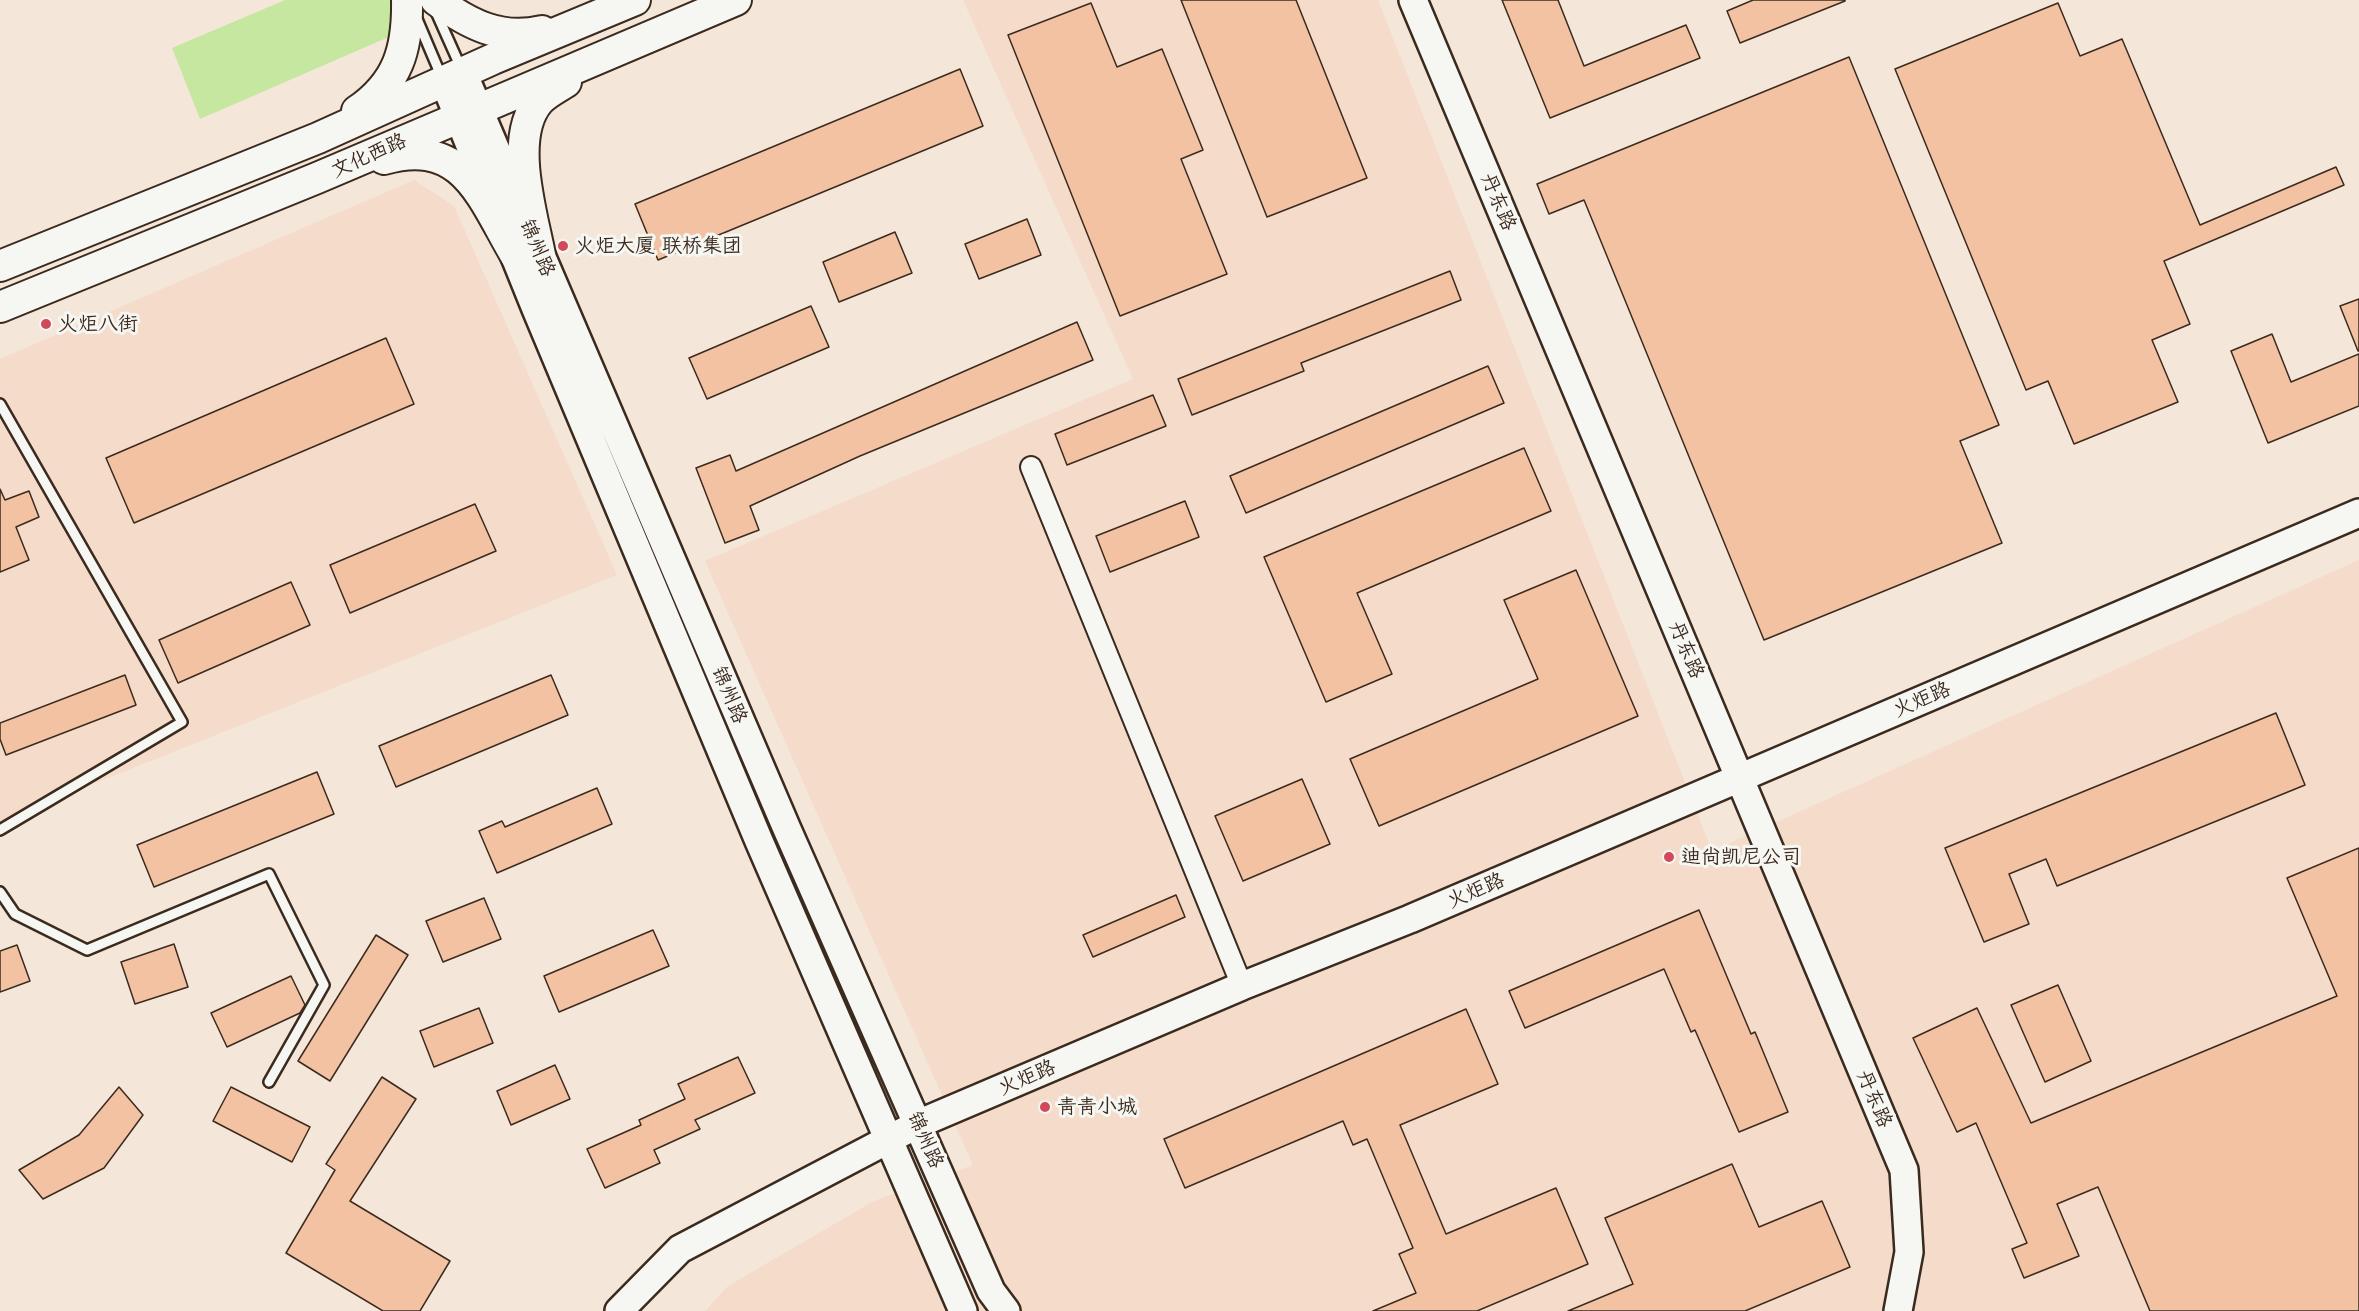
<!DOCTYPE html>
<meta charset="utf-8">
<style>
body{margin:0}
canvas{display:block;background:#f5e6da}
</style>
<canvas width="2359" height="1311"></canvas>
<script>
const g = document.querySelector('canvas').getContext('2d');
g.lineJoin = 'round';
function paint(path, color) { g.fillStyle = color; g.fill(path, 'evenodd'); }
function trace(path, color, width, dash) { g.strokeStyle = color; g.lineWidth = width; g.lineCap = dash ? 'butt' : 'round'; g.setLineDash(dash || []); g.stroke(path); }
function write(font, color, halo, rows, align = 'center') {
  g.font = font + ' "Comic Neue","LXGW WenKai TC",sans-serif'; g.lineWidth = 6; g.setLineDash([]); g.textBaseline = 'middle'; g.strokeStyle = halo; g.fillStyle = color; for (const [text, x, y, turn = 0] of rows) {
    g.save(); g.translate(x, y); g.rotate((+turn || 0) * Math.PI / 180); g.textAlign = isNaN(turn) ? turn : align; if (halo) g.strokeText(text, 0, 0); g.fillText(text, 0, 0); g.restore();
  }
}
paint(new Path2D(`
 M 963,0 L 1378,0 L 1712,851 L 2359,560 L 2359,1311 L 705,1311 L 728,1286 L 874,1201 L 973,1165 L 705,561 L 1133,379 Z
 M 414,180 L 454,206 L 617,575 L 0,821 L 0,359 Z`), '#f4dbca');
paint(new Path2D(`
 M 285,0 L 390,0 L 391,36 L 200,119 L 172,48 Z`), '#c6e79f');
const building = new Path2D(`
 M 1181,0 L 1296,0 L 1367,178 L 1267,217 Z
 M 1502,0 L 1558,0 L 1584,66 L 1686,25 L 1700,58 L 1550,118 Z
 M 1753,0 L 1845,0 L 1845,1 L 1740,43 L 1727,11 Z
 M 1091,3 L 1117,67 L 1162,49 L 1203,150 L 1181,159 L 1227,274 L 1120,316 L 1008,35 Z
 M 2058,3 L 2080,56 L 2122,39 L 2200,225 L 2336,167 L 2344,185 L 2164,261 L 2190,324 L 2152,340 L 2178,402 L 2074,444 L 2048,381 L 2026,390 L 1895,69 Z
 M 1849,57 L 1999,425 L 1960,441 L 2002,543 L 1764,640 L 1584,200 L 1549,214 L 1537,184 Z
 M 960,69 L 983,126 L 658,260 L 635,204 Z
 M 1027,219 L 1041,255 L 979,279 L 965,244 Z
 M 895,232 L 912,273 L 839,302 L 823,262 Z
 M 1450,271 L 1461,300 L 1301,363 L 1304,371 L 1192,415 L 1178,379 Z
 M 2359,299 L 2359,351 L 2358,351 L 2340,306 Z
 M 811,306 L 829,347 L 707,399 L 689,358 Z
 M 1077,322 L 1093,360 L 860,456 L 750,506 L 759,530 L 725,543 L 696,468 L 730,455 L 736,471 Z
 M 2272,334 L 2291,382 L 2359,354 L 2359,406 L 2268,443 L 2231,351 Z
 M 386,338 L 414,404 L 134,523 L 106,458 Z
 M 1488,366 L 1504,403 L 1246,513 L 1230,476 Z
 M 1153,395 L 1166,426 L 1067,465 L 1055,434 Z
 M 1524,448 L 1551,511 L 1357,593 L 1392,674 L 1326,702 L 1264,557 Z
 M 0,489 L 5,500 L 29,491 L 39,517 L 16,527 L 29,560 L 0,572 Z
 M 1185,501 L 1199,537 L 1110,572 L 1096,536 Z
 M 475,504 L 496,551 L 350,613 L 330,565 Z
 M 1576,570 L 1638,716 L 1379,826 L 1350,759 L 1538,679 L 1504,600 Z
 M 291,582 L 310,625 L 178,683 L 159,640 Z
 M 125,675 L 136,705 L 6,755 L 0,739 L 0,723 Z
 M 551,675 L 568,715 L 396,787 L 379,746 Z
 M 2276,713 L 2305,785 L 2057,886 L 2046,859 L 2009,874 L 2029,924 L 1984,942 L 1945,848 Z
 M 317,772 L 334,814 L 154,887 L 137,845 Z
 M 1302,779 L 1330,844 L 1243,881 L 1215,816 Z
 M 597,788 L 612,824 L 497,873 L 479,831 L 502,821 L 505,827 Z
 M 2359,848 L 2359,1311 L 2150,1311 L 2098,1187 L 2057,1204 L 2079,1256 L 2024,1278 L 2012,1249 L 2027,1243 L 1976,1123 L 1957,1132 L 1913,1038 L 1977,1008 L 2031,1123 L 2337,996 L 2287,878 Z
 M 1176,895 L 1185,917 L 1093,957 L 1083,935 Z
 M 484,898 L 501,939 L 443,962 L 426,921 Z
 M 1699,910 L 1751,1034 L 1755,1032 L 1788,1112 L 1739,1132 L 1695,1030 L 1691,1032 L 1664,969 L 1525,1028 L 1509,991 Z
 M 653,930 L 669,966 L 559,1012 L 544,976 Z
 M 376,935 L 408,955 L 330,1081 L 298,1061 Z
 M 174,944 L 188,987 L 135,1004 L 121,962 Z
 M 17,945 L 30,981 L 0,992 L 0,951 Z
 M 291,976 L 305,1005 L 300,1013 L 227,1047 L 211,1013 Z
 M 2058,985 L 2091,1061 L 2045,1082 L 2011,1005 Z
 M 479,1008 L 493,1043 L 434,1067 L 420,1031 Z
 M 1466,1009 L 1498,1084 L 1400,1125 L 1446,1234 L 1556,1188 L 1588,1264 L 1477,1311 L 1373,1311 L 1416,1293 L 1399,1254 L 1413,1248 L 1367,1139 L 1353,1145 L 1343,1121 L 1185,1188 L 1164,1139 Z
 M 738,1057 L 755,1093 L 695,1120 L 700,1129 L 654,1150 L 660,1163 L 605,1188 L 587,1149 L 641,1125 L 639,1120 L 685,1099 L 678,1084 Z
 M 555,1065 L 570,1099 L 511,1125 L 497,1091 Z
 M 382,1077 L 416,1099 L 350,1201 L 450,1261 L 420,1311 L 383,1311 L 286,1253 L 335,1170 L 326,1164 Z
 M 119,1087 L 143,1115 L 104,1168 L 43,1199 L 19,1170 L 79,1135 Z
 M 231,1087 L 310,1127 L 292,1162 L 213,1121 Z
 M 1732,1164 L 1759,1227 L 1822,1201 L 1850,1267 L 1745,1311 L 1568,1311 L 1633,1284 L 1605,1218 Z`);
paint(building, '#f3c2a3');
trace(building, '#3b2a1e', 1.5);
const service = new Path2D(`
 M 436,12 L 461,68
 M 417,19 L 442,78
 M 0,404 L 182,722 L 0,830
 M 0,892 L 15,914 L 87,950 L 269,874 L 324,985 L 269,1082`);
const minor = new Path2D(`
 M 1031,467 L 1242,986`);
const secondary = new Path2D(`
 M 1413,0 L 1904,1170 L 1909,1252 L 1898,1311
 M 463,73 L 787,829 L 991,1291 L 1006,1311
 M 444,81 L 536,309 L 759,841 L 963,1311
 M 619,1311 L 680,1249 L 918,1124 L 1242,986 L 1410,919 L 2359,513`);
const primary = new Path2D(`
 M 436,0 C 468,24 501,41 542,31
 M 357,111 C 398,83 408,49 407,0
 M 384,159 C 464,136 482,199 516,256
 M 540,255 C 532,213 508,137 539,101 C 546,93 557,88 566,82
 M 0,266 L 318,138 L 493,59 L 635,0
 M 0,307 L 317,178 L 736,0`);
trace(service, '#3b2a1e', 14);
trace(minor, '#3b2a1e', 24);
trace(secondary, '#3b2a1e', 32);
trace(primary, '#3b2a1e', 34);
trace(service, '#f6f6f2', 9);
trace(minor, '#f6f6f2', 20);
trace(secondary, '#f6f6f2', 27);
trace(primary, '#f6f6f2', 30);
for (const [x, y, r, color] of [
 [563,246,6,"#d1495b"],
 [46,324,6,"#d1495b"],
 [1669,857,6,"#d1495b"],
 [1045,1107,6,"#d1495b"]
]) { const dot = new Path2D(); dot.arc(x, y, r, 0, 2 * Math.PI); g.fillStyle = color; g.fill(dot); trace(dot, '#f6f6f2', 2); }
write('20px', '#3b2a1e', '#f6f6f2', [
 ["文化西路",369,156,-24],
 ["丹东路",1498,202,67],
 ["锦州路",537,248,67],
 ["丹东路",1686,650,67],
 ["锦州路",729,695,67],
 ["火炬路",1922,700,-23],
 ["火炬路",1476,891,-23],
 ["火炬路",1027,1078,-23],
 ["丹东路",1874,1099,67],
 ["锦州路",925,1140,66]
]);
write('20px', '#3b2a1e', '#f6f6f2', [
 ["火炬大厦 联桥集团",575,246],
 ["火炬八街",58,324],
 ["迪尚凯尼公司",1681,857],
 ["青青小城",1057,1107]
], 'left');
</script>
